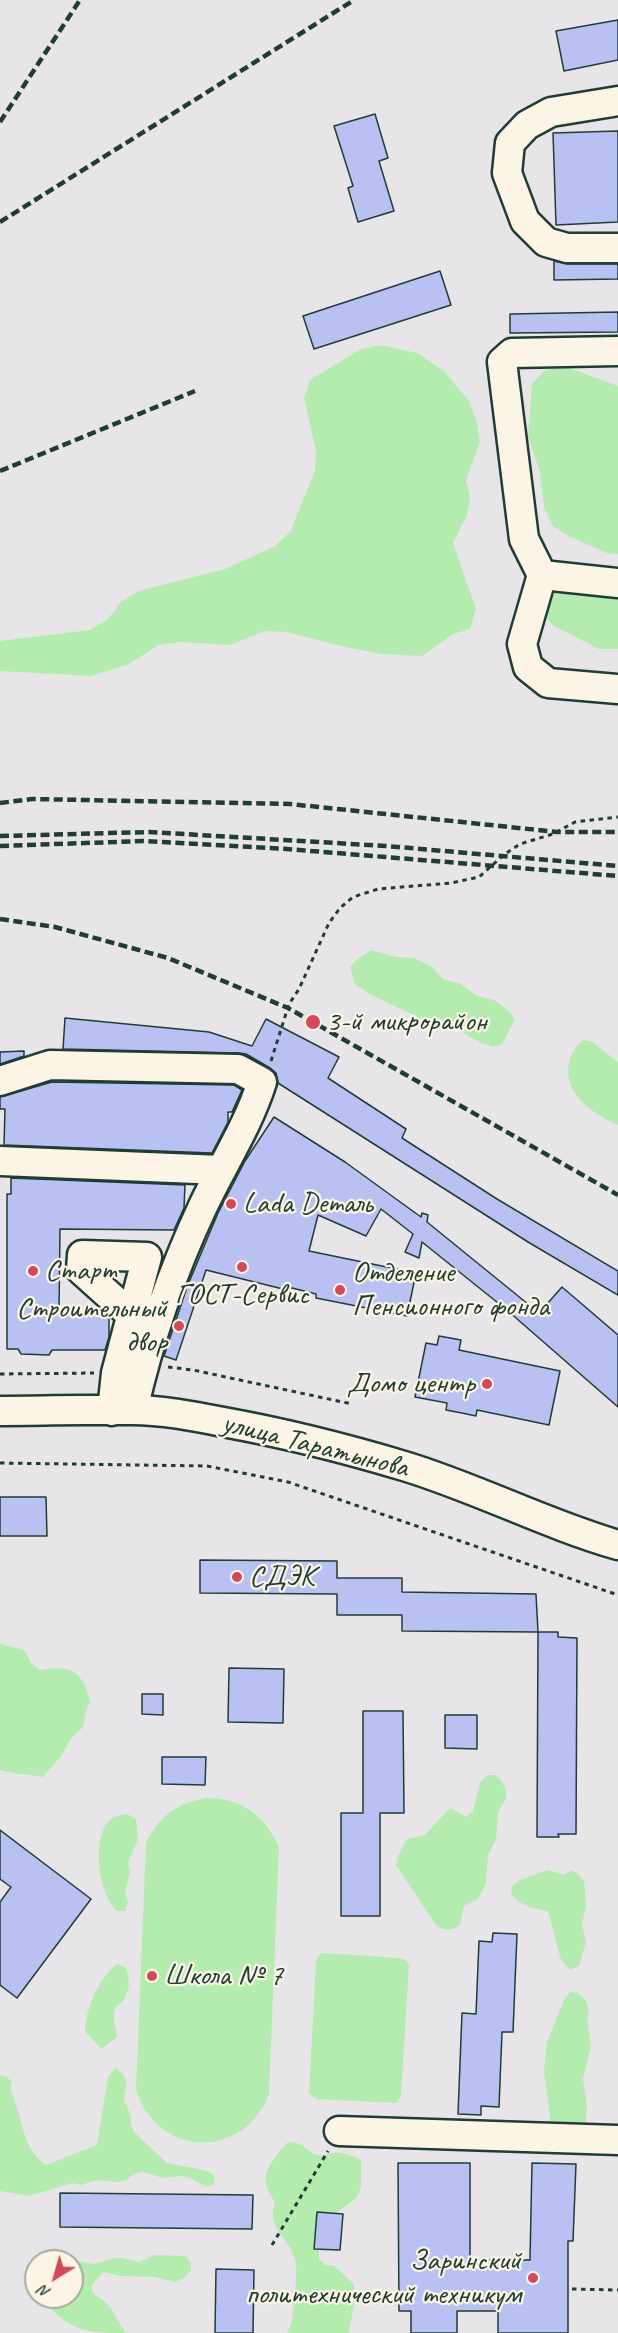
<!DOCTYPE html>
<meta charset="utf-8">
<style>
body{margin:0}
#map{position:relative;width:618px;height:2333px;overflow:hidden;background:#e8e5e9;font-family:Caveat,sans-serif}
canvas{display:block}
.north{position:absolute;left:24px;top:2249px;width:60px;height:60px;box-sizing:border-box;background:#fcf5e5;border:2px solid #a4ab9e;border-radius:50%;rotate:217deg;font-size:16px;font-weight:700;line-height:24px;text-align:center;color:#1f3d34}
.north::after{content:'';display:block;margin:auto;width:21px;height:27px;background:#d1495b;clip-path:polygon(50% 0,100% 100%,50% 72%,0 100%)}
</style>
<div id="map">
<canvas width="618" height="2333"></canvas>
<div class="north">N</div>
</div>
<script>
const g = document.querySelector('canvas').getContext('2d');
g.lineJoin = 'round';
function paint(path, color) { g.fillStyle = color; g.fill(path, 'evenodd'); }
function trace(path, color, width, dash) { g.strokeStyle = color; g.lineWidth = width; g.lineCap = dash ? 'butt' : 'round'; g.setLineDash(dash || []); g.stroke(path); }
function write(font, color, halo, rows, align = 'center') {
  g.font = font + ' Caveat,sans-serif'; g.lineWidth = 4.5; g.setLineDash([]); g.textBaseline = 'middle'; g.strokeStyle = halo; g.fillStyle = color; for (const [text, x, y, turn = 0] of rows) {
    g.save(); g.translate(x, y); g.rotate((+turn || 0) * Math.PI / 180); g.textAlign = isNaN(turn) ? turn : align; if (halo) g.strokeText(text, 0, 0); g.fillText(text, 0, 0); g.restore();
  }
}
paint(new Path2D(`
 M 380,345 L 417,353 L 444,371 L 469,401 L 477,422 L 480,442 L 466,480 L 470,497 L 467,515 L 453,543 L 476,609 L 470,629 L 453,634 L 422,656 L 381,654 L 345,647 L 287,632 L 264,631 L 231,645 L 180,642 L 159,645 L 127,665 L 91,676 L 0,671 L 0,641 L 90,630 L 108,619 L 121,602 L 139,591 L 225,569 L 275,546 L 290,532 L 315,471 L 316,451 L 304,398 L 310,380 L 359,350 Z
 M 564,366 L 618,386 L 618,554 L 607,553 L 568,536 L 553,526 L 544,507 L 540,472 L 528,437 L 532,384 L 545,370 Z
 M 562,590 L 618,591 L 618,649 L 599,649 L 554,626 L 548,620 C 546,606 547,595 562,590 Z
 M 371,950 L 396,957 L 414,958 L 431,966 L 443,979 L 461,984 L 477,996 L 494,1000 L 510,1012 L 515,1020 L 502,1044 L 493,1047 L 479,1042 L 439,1018 L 420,1018 L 369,994 L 355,984 L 350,967 L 356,960 Z
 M 583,1040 L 592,1042 L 618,1062 L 618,1125 C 591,1113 560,1092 570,1059 C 573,1051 576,1046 583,1040 Z
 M 0,1644 L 24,1650 L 32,1664 L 40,1670 C 70,1665 83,1670 90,1702 L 86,1711 L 83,1727 L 71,1738 L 61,1756 L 43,1777 C 28,1774 14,1774 0,1770 Z
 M 487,1775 L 495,1775 L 501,1780 L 506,1790 L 506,1798 L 498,1813 L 496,1840 L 488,1855 L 486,1883 L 478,1899 L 464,1906 L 460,1925 C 451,1931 445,1931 436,1925 L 396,1865 L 398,1856 L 407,1839 L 425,1835 L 450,1808 L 466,1817 L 473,1812 L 480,1783 Z
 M 208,1798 C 243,1799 265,1816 279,1847 L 269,2094 C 243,2161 157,2158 136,2089 L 146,1843 C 159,1816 178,1802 208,1798 Z
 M 127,1814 L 136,1819 L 138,1839 L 128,1863 L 130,1873 L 125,1892 L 128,1902 L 125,1911 L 117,1911 C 99,1895 91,1840 109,1821 C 114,1816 121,1815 127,1814 Z
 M 547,1870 L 564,1875 L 571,1870 L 578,1874 L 584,1881 L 585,1891 L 586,1907 L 582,1924 L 586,1942 L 579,1966 L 570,1970 L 561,1960 L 548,1911 C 532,1908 522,1907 511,1894 L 512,1886 L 520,1880 Z
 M 325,1953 L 400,1958 L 407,1961 L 409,1966 L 401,2096 L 397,2103 L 317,2099 L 309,2094 L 316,1961 L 320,1954 Z
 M 117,1964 L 125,1967 C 131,1978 130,1990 123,2001 C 121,2003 118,2005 116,2007 C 111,2015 116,2029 117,2037 L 101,2049 L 85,2031 C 86,2008 98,1979 117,1964 Z
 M 570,1992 L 578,1993 L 586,2001 L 589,2010 L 587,2019 L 591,2046 L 583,2079 L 587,2106 L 585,2133 L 552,2132 L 544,2071 L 547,2042 L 564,2000 Z
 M 115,2068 L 122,2073 L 127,2082 L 124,2100 L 131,2116 L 131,2125 L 135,2133 L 167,2163 L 204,2170 L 214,2175 L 215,2184 L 206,2187 L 188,2177 L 180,2176 L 163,2178 L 143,2172 L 134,2174 L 127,2180 L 118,2182 L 97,2180 L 81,2185 L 72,2183 L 29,2196 L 0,2191 L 0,2075 L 4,2076 L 12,2081 L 10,2089 C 23,2114 20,2147 46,2165 L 97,2145 L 108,2077 Z
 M 288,2142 C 305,2142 306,2152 318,2155 C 325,2157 326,2154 333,2153 C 342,2151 352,2156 361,2160 L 361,2187 L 357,2197 L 334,2215 L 326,2243 L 319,2250 L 319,2259 L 325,2265 L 333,2265 L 353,2283 L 356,2292 L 349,2333 L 287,2333 C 288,2330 290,2328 291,2325 C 294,2318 297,2270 296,2263 C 291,2238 265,2228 275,2203 C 272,2197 268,2191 266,2185 C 262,2170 279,2152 288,2142 Z
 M 155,2255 L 185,2256 L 191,2262 L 191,2270 L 184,2278 L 175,2282 L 155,2277 L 121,2276 L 103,2272 L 91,2286 L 93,2293 L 109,2305 L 124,2331 L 127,2333 C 92,2333 74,2333 48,2306 L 49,2297 L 72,2297 L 72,2261 L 64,2261 L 67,2260 L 95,2264 L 114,2258 L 123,2258 L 139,2262 Z`), '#b4ebae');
const building = new Path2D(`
 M 618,20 L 618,60 L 564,71 L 556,31 Z
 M 375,114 L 388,158 L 379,161 L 394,211 L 358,222 L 348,188 L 353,186 L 334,126 Z
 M 618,131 L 618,222 L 556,225 L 553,133 Z
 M 554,261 L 567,264 L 618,264 L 618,279 L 554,280 Z
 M 440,271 L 451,305 L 314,349 L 303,316 Z
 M 618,312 L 618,332 L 510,333 L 510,314 Z
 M 65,1018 L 209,1032 L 252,1046 L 266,1019 L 339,1057 L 328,1078 L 406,1129 L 402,1138 L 497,1199 L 618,1271 L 618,1295 L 528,1242 L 278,1083 L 276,1073 L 270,1068 L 246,1054 L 238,1053 L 63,1049 Z
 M 24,1051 L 24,1056 L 0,1064 L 0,1052 Z
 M 52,1082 L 234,1085 L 242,1090 L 232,1112 L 228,1112 L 228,1122 L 212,1153 L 4,1145 L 5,1109 L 0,1109 L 0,1097 Z
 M 274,1117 L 345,1162 L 421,1217 L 422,1213 L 428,1215 L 427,1222 L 539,1313 L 562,1287 L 618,1335 L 618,1407 L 508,1311 L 422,1242 L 419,1258 L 405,1252 L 413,1234 L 381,1209 L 366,1236 L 318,1215 L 309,1251 L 416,1273 L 407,1316 L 316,1298 L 316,1294 L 284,1286 L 283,1289 L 206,1270 L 176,1360 L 164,1356 L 187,1287 L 218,1213 L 245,1161 Z
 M 11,1178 L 185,1185 L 184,1208 L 174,1230 L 60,1229 L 59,1312 L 103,1312 L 109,1317 L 109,1337 L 105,1350 L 52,1350 L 49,1355 L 21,1354 L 18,1349 L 7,1349 L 7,1194 L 11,1194 Z
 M 439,1336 L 461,1340 L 459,1350 L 560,1371 L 549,1425 L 477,1410 L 476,1416 L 462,1413 L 446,1410 L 447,1403 L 415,1397 L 426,1343 L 437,1345 Z
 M 0,1497 L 46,1497 L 47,1536 L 0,1536 Z
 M 200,1560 L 337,1561 L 337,1578 L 402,1578 L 402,1592 L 536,1594 L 538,1632 L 402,1631 L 402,1615 L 337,1615 L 337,1594 L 200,1593 Z
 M 538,1632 L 558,1632 L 558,1637 L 577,1638 L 576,1834 L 558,1834 L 559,1837 L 537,1837 Z
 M 229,1668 L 284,1669 L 283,1723 L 228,1722 Z
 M 142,1694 L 163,1694 L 163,1715 L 142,1714 Z
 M 363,1711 L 403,1711 L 404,1813 L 380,1813 L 380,1916 L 341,1916 L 341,1813 L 363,1813 Z
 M 445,1715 L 477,1715 L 477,1749 L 445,1748 Z
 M 162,1757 L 206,1757 L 205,1785 L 162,1784 Z
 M 0,1830 L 91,1899 L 17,1998 L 0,1985 L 0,1902 L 11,1887 L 0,1879 Z
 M 493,1933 L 517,1934 L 513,2032 L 502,2032 L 499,2107 L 481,2106 L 481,2115 L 458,2114 L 462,2013 L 476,2014 L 479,1941 L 492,1942 Z
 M 398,2163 L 470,2163 L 470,2260 L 530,2260 L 532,2163 L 576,2164 L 573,2241 L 568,2241 L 568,2333 L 498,2333 L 498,2311 L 457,2311 L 457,2333 L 411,2333 L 411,2311 L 399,2311 Z
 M 60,2193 L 253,2195 L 252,2229 L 60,2227 Z
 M 317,2212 L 343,2214 L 340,2250 L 314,2249 Z
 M 216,2269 L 254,2270 L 253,2333 L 215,2333 Z`);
paint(building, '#b8c1f2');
trace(building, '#1f3d34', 1.5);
const minor = new Path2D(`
 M 618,101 L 551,112 L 527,125 L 510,143 L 507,173 L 525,221 L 546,242 L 567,248 L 618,248
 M 542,575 L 524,539 L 502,362 L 512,353 L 618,351
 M 618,583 L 542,575 L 522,644 L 528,667 L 548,683 L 618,689
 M 0,1081 L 50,1065 L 238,1069 L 262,1082 C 248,1126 223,1164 203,1206 C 172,1272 149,1339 133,1410
 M 0,1161 L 221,1170
 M 0,1411 C 44,1411 88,1409 132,1410 C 162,1410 193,1416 223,1422 C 284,1433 344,1448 404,1466 C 477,1488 545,1524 618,1545
 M 112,1411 L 116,1373 L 147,1257 L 82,1255 L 81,1270 L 130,1314
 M 339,2131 L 618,2140`);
trace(minor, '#1f3d34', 33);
trace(new Path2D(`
 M 271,1061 L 289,1004 L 299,989 L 329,923 L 340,908 L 353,897 L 378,889 L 451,883 L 479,877 L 505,854 L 520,844 L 553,834 L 575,822 L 618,817
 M 168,1367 L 193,1370 L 352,1404
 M 0,1374 L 94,1373
 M 0,1463 L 207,1466 L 288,1482 L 618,1595
 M 272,2245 L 328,2151
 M 572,2289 L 618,2290`), '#1f3d34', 3, [4.5, 4.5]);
trace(minor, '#fcf5e5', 28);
trace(new Path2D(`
 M 0,122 L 80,0
 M 0,222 L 354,0
 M 0,471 L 195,391
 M 0,803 L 32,799 L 290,804 L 557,832 L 618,832
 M 0,836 L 149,832 L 386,846 L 618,866
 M 0,846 L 143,841 L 287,849 L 618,876
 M 0,919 L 55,927 L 168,958 L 288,1008 L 618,1195`), '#1f3d34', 4.5, [9, 4.5]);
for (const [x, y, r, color] of [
 [313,1022,8,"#d1495b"],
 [231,1204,6,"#d1495b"],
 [242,1267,6,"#d1495b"],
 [33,1271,6,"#d1495b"],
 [340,1290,6,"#d1495b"],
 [179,1326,6,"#d1495b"],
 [487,1384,6,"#d1495b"],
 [237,1577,6,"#d1495b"],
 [152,1976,6,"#d1495b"],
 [533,2278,6,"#d1495b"]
]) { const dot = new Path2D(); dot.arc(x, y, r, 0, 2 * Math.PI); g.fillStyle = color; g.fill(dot); trace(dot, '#fcf5e5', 2); }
write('30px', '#1f3d34', '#fcf5e5', [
 ["3-й микрорайон",326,1022],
 ["Lada Dеталь",243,1204],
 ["Старт",45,1271],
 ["Отделение",352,1273],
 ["Пенсионного фонда",352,1307],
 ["ГОСТ-Сервис",242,1295,"center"],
 ["Строительный",167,1309,"right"],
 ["двор",167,1343,"right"],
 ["Домо центр",475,1384,"right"],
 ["СДЭК",249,1577],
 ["Школа № 7",164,1976],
 ["Заринский",521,2261,"right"],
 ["политехнический техникум",521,2295,"right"]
], 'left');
write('30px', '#1f3d34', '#fcf5e5', [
 ["улица Таратынова",315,1446,14]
]);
</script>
